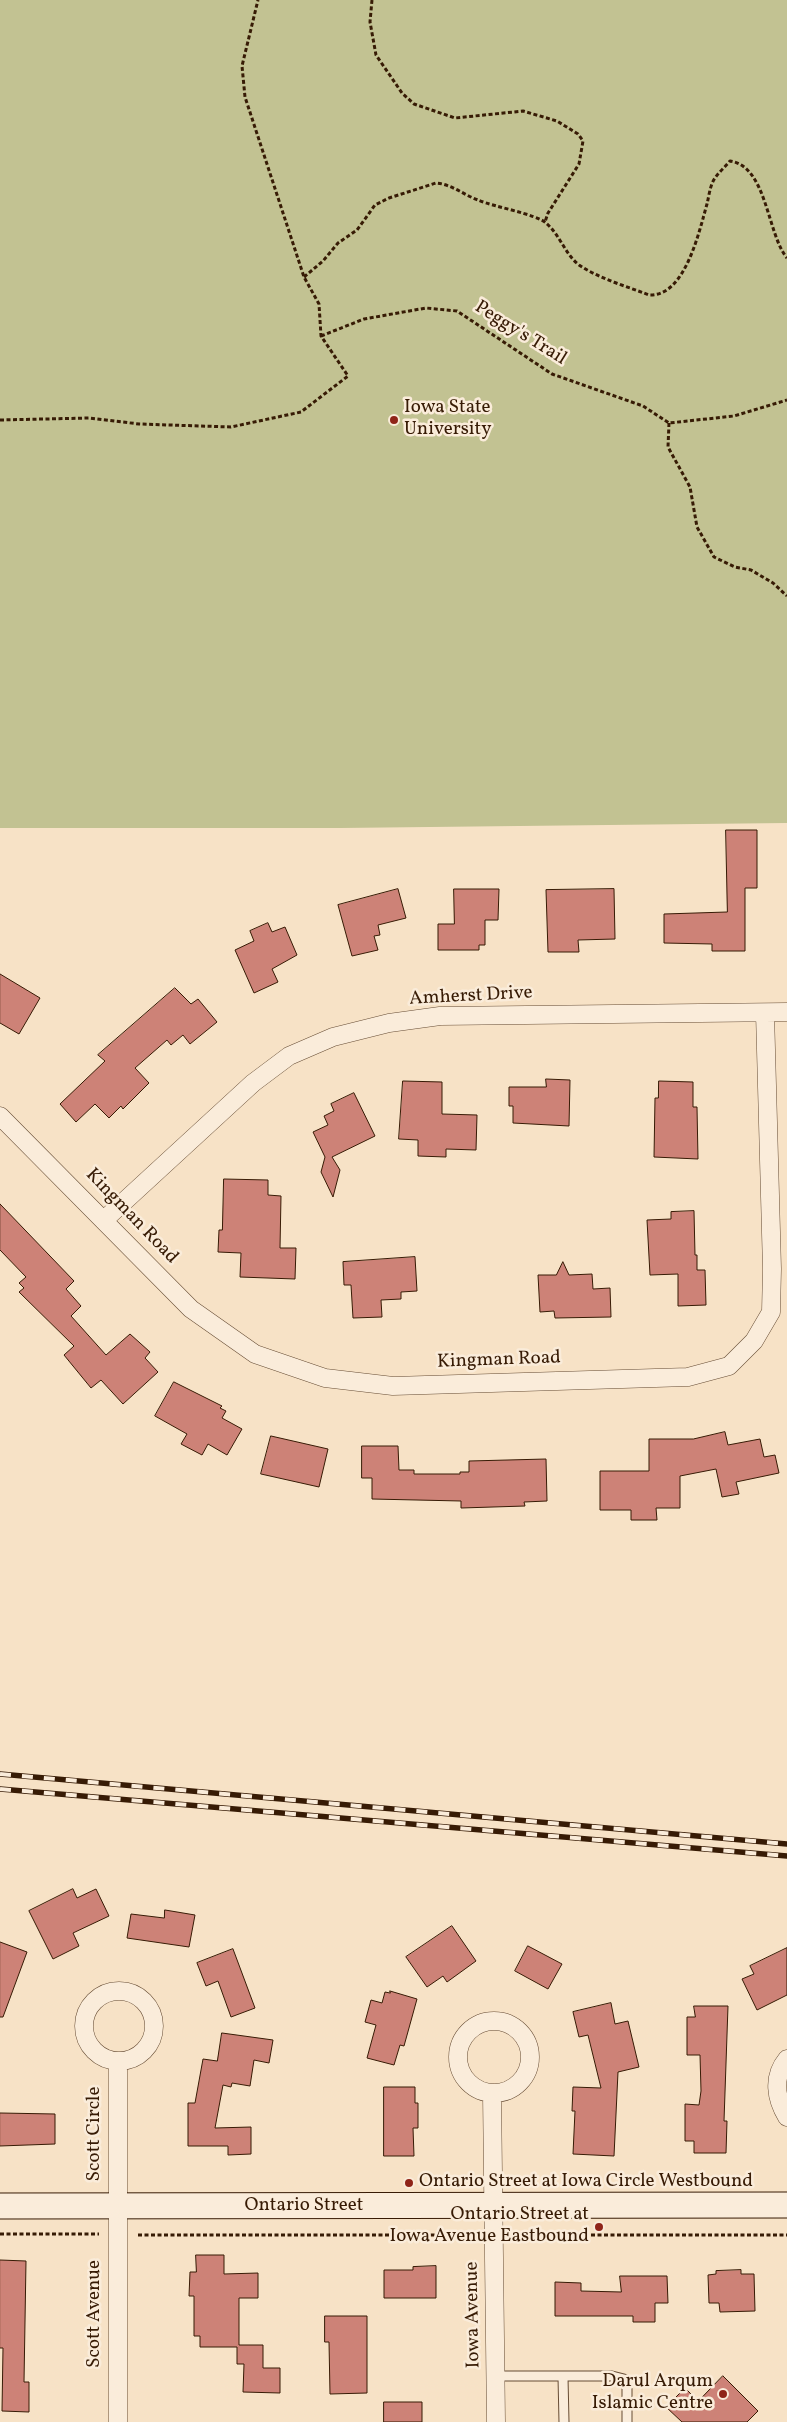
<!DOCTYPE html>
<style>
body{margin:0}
canvas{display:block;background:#f7e2c6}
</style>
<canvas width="787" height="2422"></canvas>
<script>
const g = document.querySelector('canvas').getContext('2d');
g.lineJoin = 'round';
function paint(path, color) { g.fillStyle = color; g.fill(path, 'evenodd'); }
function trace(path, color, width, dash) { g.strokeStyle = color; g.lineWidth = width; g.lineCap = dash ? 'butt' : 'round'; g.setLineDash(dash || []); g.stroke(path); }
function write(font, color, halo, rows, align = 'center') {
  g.font = font + ' Vollkorn,serif'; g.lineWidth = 5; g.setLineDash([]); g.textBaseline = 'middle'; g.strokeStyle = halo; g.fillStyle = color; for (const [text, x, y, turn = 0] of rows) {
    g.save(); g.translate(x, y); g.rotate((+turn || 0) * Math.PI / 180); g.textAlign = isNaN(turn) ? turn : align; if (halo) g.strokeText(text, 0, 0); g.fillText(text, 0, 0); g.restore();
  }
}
paint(new Path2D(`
 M 0,0 L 787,0 L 787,823 L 340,828 L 0,828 Z`), '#c2c292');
const building = new Path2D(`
 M 726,830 L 757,830 L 757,888 L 745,888 L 745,951 L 712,951 L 712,944 L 664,943 L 664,914 L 727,912 Z
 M 398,889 L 406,918 L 378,925 L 380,935 L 374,936 L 378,950 L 352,956 L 338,905 Z
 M 454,889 L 499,889 L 498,920 L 485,920 L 485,945 L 479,945 L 479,950 L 438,950 L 438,924 L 454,924 Z
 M 614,889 L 615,939 L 578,940 L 579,952 L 548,952 L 546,890 Z
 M 268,923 L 272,932 L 285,927 L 297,955 L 272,969 L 278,982 L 254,993 L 235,950 L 254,941 L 250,931 Z
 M 0,974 L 40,998 L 19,1034 L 0,1023 Z
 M 175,988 L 191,1004 L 198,999 L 217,1022 L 190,1044 L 183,1035 L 171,1045 L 167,1040 L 135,1068 L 149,1083 L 123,1109 L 121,1106 L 109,1118 L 95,1104 L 76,1122 L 60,1104 L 105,1061 L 98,1055 Z
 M 546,1079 L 570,1080 L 569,1126 L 513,1123 L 513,1106 L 509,1106 L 509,1087 L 546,1087 Z
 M 403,1081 L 442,1082 L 442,1114 L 477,1115 L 476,1150 L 446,1149 L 446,1157 L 418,1156 L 418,1140 L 399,1139 Z
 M 659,1081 L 693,1082 L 693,1107 L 697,1107 L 698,1159 L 654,1157 L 655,1098 L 658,1098 Z
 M 354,1093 L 375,1136 L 332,1157 L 340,1170 L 333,1197 L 321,1172 L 325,1157 L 313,1132 L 328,1125 L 324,1116 L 334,1111 L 331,1104 Z
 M 224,1179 L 268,1180 L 268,1195 L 281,1196 L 280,1248 L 296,1248 L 295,1279 L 240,1277 L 241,1253 L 218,1252 L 219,1230 L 222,1230 Z
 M 0,1204 L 74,1281 L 66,1289 L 81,1306 L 71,1316 L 106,1355 L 130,1334 L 150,1352 L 145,1358 L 158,1372 L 123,1404 L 101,1380 L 91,1388 L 64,1355 L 74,1346 L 19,1292 L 24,1288 L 19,1283 L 26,1277 L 0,1250 Z
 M 694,1211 L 695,1255 L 697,1255 L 697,1270 L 705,1270 L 706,1305 L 678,1306 L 678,1274 L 650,1275 L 647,1220 L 671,1219 L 671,1212 Z
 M 415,1257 L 417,1291 L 401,1292 L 401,1299 L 381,1300 L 382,1317 L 353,1318 L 351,1285 L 344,1285 L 343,1262 Z
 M 563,1262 L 569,1275 L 592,1274 L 593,1289 L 610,1288 L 611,1317 L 555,1318 L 554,1311 L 540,1312 L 538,1275 L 556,1275 Z
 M 174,1382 L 222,1406 L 220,1408 L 226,1411 L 222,1418 L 242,1429 L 227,1455 L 208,1444 L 202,1455 L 181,1444 L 187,1434 L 155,1416 Z
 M 725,1432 L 728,1445 L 760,1439 L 764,1457 L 775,1455 L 779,1473 L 736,1482 L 739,1494 L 722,1497 L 716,1469 L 680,1476 L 680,1508 L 656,1508 L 657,1520 L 631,1520 L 631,1510 L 600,1510 L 600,1471 L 649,1471 L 649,1439 L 693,1439 Z
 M 271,1436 L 328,1449 L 319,1487 L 261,1474 Z
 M 362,1446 L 398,1446 L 399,1470 L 414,1470 L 414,1474 L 460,1474 L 460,1472 L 469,1472 L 469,1461 L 546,1459 L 547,1501 L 524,1502 L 525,1506 L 461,1508 L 461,1501 L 372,1499 L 372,1478 L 362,1478 Z
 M 73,1889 L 77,1898 L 96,1889 L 109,1916 L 73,1933 L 79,1946 L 53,1959 L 29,1911 Z
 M 165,1910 L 195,1915 L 189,1947 L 127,1938 L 131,1914 L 164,1918 Z
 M 452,1926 L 476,1961 L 447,1982 L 443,1976 L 427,1987 L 406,1957 Z
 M 0,1942 L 27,1952 L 3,2017 L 0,2017 Z
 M 528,1946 L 562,1964 L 548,1989 L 515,1971 Z
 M 787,1948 L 787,1995 L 757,2010 L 742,1979 L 754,1974 L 750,1966 Z
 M 233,1949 L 255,2008 L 231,2017 L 218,1981 L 206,1986 L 197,1963 Z
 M 390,1991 L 417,1999 L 404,2046 L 400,2045 L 394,2065 L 367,2058 L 376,2025 L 365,2022 L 371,2000 L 382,2003 L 385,1992 L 390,1993 Z
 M 611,2003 L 615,2024 L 628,2021 L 639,2067 L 618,2072 L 614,2156 L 573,2154 L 575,2111 L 572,2111 L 573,2087 L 601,2088 L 588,2035 L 579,2037 L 573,2012 Z
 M 694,2006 L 728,2006 L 724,2121 L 727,2121 L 726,2153 L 694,2153 L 694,2141 L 685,2141 L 685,2104 L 699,2105 L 701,2091 L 700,2055 L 687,2055 L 687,2017 L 695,2017 Z
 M 222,2033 L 273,2040 L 269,2063 L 254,2060 L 250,2086 L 232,2083 L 231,2087 L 223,2085 L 215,2128 L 251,2127 L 251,2154 L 228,2155 L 228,2146 L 188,2146 L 188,2103 L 195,2103 L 203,2059 L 217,2061 Z
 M 384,2087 L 415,2087 L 415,2103 L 418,2103 L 418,2128 L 413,2128 L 414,2156 L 384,2156 Z
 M 0,2113 L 55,2114 L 55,2144 L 0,2146 Z
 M 196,2255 L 224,2255 L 224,2274 L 258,2273 L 258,2298 L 239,2298 L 239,2345 L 263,2345 L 263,2368 L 280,2368 L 280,2393 L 243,2392 L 244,2364 L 237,2364 L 237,2347 L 200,2347 L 200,2336 L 194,2336 L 194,2296 L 189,2296 L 190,2272 L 196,2272 Z
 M 0,2260 L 26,2261 L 24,2382 L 29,2382 L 29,2412 L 2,2411 L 3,2348 L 0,2348 Z
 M 436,2266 L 436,2298 L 384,2298 L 384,2270 L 413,2270 L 413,2267 Z
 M 741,2270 L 741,2274 L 754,2274 L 755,2311 L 720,2312 L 719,2303 L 709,2303 L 708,2275 L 716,2274 L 716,2271 Z
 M 620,2276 L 667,2276 L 668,2303 L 655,2303 L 655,2322 L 633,2322 L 633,2316 L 555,2316 L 555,2282 L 581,2283 L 581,2291 L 621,2292 Z
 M 325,2316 L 367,2316 L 367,2393 L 330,2394 L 329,2342 L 325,2342 Z
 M 723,2376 L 758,2411 L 747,2422 L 682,2422 L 666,2407 L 685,2388 L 698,2401 Z
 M 384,2402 L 422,2402 L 422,2422 L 384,2422 Z`);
paint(building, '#cd8277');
trace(building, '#371b05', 1);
const service = new Path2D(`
 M 496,2376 L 612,2376 L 624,2379 L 627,2387 L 627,2422
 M 563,2377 L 564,2422`);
const minor = new Path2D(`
 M 0,1116 L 191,1309 L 255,1354 L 325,1378 L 393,1386 L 688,1377 L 729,1366 L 754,1341 L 771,1312 L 772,1269 L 765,1013
 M 104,1220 L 253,1083 L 289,1056 L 333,1037 L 389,1023 L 440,1016 L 787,1012
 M84 2026a35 35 0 1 1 70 0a35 35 0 1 1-70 0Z
 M458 2057a36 36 0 1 1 72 0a36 36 0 1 1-72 0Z
 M 787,2059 C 772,2077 776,2099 787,2117
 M 492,2093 L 496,2422
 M 118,2422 L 118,2061`);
const secondary = new Path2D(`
 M 0,2206 L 787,2205`);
trace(service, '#674d35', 11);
trace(minor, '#674d35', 19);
trace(secondary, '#371b05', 27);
trace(new Path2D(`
 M 372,0 L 370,22 L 376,55 L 402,93 L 414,104 L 455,118 L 523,111 L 557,121 L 578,134 L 583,141 L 579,164 L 548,213 L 545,222
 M 304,277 L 323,261 L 338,243 L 357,230 L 375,205 L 389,198 L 436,183 C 451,184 464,195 478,200 C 494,207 536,214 546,223 C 560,235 565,254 579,265 C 600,279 626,286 649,295 C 685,297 699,232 707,204 C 709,196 710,185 715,178 C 719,172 725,167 730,161 C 767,166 767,234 787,258
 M 321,336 L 364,319 L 426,308 L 457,311 L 552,374 L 643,406 L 669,423 L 734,416 L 787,400
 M 0,420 L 89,418 L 139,424 L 231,427 L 301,412 L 348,376 L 321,336 L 319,304 L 304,277 L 245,97 L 242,66 L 258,0
 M 669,423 L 668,447 L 690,487 L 697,527 L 714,557 L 735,567 L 751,570 L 773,583 L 787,596
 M 0,2234 L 99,2234
 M 138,2235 L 474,2235
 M 513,2235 L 787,2235`), '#371b05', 3, [4, 2.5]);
trace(service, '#faecda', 9);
trace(minor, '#faecda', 18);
trace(secondary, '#faecda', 25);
const rail = new Path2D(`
 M 0,1774 L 787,1844
 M 0,1789 L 787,1856`);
trace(rail, '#371b05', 5.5);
trace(rail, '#faecda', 4, [11]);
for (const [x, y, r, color] of [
 [394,420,5,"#8f2418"],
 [409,2183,5,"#8f2418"],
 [599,2227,5,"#8f2418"],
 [723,2394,5,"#8f2418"]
]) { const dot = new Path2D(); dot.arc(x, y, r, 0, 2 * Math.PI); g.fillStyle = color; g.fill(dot); trace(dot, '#faecda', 2); }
write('19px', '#371b05', '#faecda', [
 ["Peggy's Trail",520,334,32],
 ["Amherst Drive",471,997,-3],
 ["Kingman Road",131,1217,46],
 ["Kingman Road",499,1361,-2],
 ["Scott Circle",96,2134,-90],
 ["Ontario Street",304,2207],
 ["Scott Avenue",96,2314,-90],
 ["Iowa Avenue",474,2315,-91]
]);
write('19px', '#371b05', '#faecda', [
 ["Iowa State",404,409],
 ["University",404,431],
 ["Ontario Street at Iowa Circle Westbound",419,2183],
 ["Ontario Street at",589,2216,"right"],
 ["Iowa Avenue Eastbound",589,2238,"right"],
 ["Darul Arqum",713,2383,"right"],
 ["Islamic Centre",713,2405,"right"]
], 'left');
</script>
